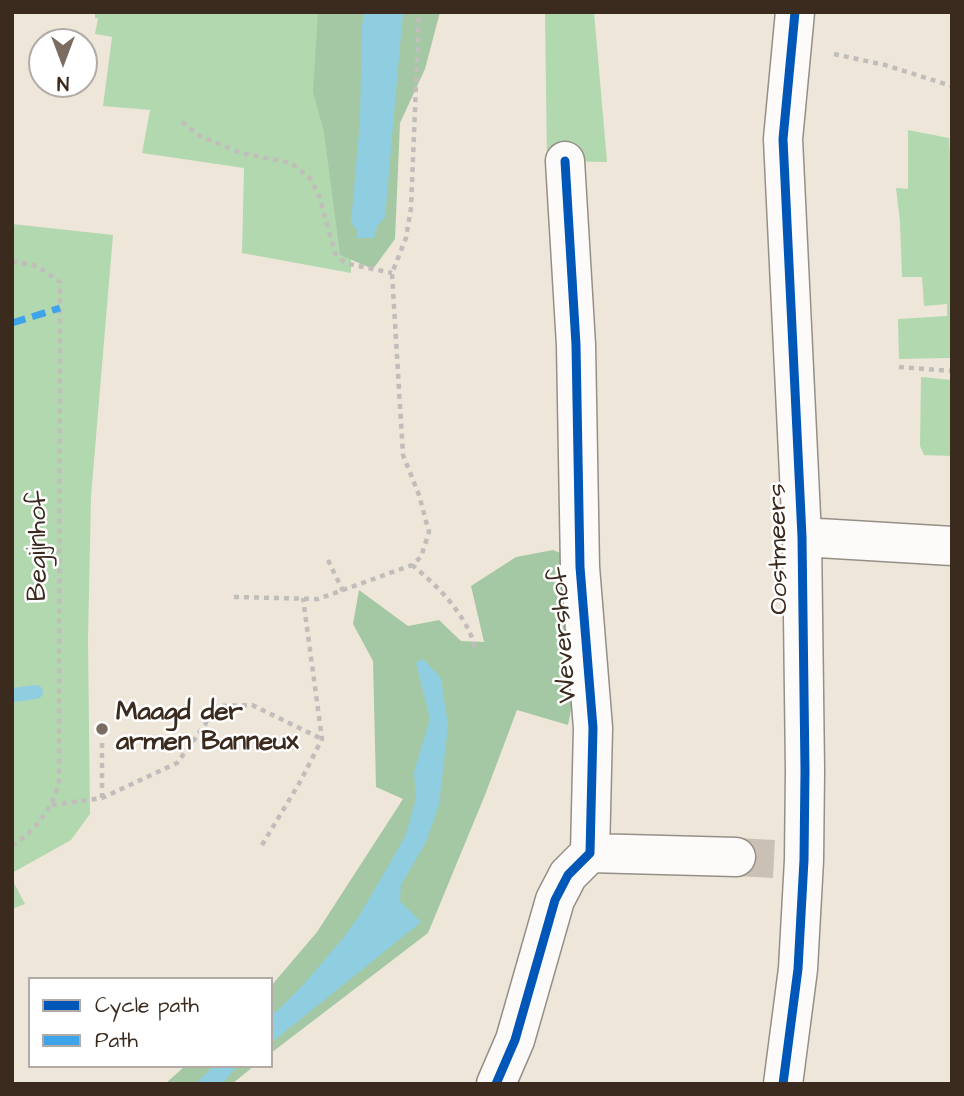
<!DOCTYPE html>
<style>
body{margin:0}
#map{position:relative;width:964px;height:1096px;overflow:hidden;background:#efe6da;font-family:"Architects Daughter",sans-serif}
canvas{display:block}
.frame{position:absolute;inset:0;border:14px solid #3b2a1e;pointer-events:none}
.legend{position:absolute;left:28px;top:977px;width:245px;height:91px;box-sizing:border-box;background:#fff;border:2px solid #b1aaa5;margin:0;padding:9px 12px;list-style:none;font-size:21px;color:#3b2a1e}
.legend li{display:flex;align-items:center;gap:14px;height:35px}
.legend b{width:35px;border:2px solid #b1aaa5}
.north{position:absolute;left:28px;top:28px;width:70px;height:70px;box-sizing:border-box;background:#fff;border:2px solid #b1aaa5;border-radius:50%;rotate:180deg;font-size:19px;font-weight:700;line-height:28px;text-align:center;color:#3b2a1e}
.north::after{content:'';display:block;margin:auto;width:24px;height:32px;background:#7a6c60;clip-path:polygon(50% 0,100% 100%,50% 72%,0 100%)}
</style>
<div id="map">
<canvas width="964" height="1096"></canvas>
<div class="frame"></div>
<ul class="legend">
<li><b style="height:9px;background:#0057b8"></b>Cycle path</li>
<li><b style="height:9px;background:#3fa3ea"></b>Path</li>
</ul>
<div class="north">N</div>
</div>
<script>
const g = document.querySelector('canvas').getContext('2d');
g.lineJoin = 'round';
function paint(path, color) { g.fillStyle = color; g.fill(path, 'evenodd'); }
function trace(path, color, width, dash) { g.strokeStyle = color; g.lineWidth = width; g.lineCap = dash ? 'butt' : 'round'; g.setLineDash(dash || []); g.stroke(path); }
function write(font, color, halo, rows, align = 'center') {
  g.font = font + ' "Architects Daughter",sans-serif'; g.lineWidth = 5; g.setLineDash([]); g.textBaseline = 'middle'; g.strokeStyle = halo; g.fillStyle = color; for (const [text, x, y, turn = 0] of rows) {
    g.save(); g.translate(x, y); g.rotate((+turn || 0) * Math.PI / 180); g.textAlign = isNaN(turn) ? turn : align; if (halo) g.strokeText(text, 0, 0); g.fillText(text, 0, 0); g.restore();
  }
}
paint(new Path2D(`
 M 95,12 L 352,12 L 351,273 L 242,253 L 244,168 L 142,153 L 150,110 L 103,106 L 112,37 L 95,34 L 98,18 L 95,18 Z
 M 545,12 L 594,12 L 607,162 L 547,161 Z
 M 908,130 L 949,138 L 952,188 L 952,358 L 899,359 L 898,319 L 947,316 L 947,304 L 924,306 L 922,277 L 902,277 L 900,222 L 896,188 L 908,189 Z
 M 12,224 L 113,235 L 91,496 L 88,639 L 90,814 L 71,840 L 12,873 Z
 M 921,377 L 952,380 L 952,456 L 924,455 L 920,446 Z
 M 12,879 L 25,904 L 12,909 Z`), '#b2d8af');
paint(new Path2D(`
 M 318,12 L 440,12 L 425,69 L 400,123 L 395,239 L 373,269 L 340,255 L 324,132 L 313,92 Z
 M 553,550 L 572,558 L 573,700 L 568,725 L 517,710 L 485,795 L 428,933 L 271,1053 L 271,986 L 317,932 L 403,799 L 376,787 L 373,661 L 353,624 L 359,590 L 408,626 L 439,620 L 461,641 L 484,642 L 471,586 L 516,557 Z
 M 185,1066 L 254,1066 L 232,1084 L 165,1084 Z`), '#a5c8a4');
paint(new Path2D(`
 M 365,12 L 403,12 L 385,217 L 377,226 L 374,238 L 356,238 L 358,231 L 351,223 L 360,120 L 362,25 Z
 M 423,659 L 441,678 L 448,726 L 439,805 L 426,842 L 401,885 L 400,901 L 421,922 L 271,1043 L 271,1012 L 276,1012 L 304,984 L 344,937 L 359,916 L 405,837 L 416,798 L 414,772 L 430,719 L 416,663 Z
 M 214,1066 L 237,1066 L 222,1084 L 195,1084 Z`), '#8ecee0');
trace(new Path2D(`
 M 12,695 L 36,692`), '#8ecee0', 14);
trace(new Path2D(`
 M 736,857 L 775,859`), '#cbc0b4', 38, [38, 19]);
const minor = new Path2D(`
 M 802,537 L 952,546
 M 590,853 L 736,857
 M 496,1084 L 515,1040 L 555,900 L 568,875 L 590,853 L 593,728 L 580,567 L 576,345 L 565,161
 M 783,1084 L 798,969 L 804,860 L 805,771 L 802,537 L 783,139 L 795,12`);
trace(minor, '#968f87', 41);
trace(new Path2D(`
 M 834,54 L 885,65 L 952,86
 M 182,122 L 200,136 L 241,153 L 291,163 L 311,179 L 319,196 L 335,253 L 345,263 L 392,273
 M 12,261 L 37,266 L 60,282 L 59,784 C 50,811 36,830 12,846
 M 899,367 L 952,371
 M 328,560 L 343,591
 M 412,565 C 439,587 468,616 476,651
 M 234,597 L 318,599 L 412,565 L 421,557 L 429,532 L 419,495 L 403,455 L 392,273 L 406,238 L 411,208 L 419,12
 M 102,798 L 102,741
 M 52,805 L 102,798 L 177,763 L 205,725 L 213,706 L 252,705 L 322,739
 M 262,845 L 300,782 L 322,739 L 303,598`), '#c0bdba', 4.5, [5, 5]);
trace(minor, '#fdfbf9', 38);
trace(new Path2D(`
 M 12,323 L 60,308`), '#3fa3ea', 7, [14, 7]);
trace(new Path2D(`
 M 496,1084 L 515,1040 L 555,900 L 568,875 L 590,853 L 593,728 L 580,567 L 576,345 L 565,161
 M 783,1084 L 798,969 L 804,860 L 805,771 L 802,537 L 783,139 L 795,12`), '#0057b8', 9);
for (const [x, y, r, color] of [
 [102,729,7,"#7a6c60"]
]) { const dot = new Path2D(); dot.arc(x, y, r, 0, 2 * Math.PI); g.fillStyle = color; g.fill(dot); trace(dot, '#fff', 2.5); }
write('26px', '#3b2a1e', '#fff', [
 ["Begijnhof",40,546,-90],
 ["Oostmeers",780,549,-91],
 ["Wevershof",565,635,-94]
]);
write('bold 26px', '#3b2a1e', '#fff', [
 ["Maagd der",116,714],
 ["armen Banneux",116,744]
], 'left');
</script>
